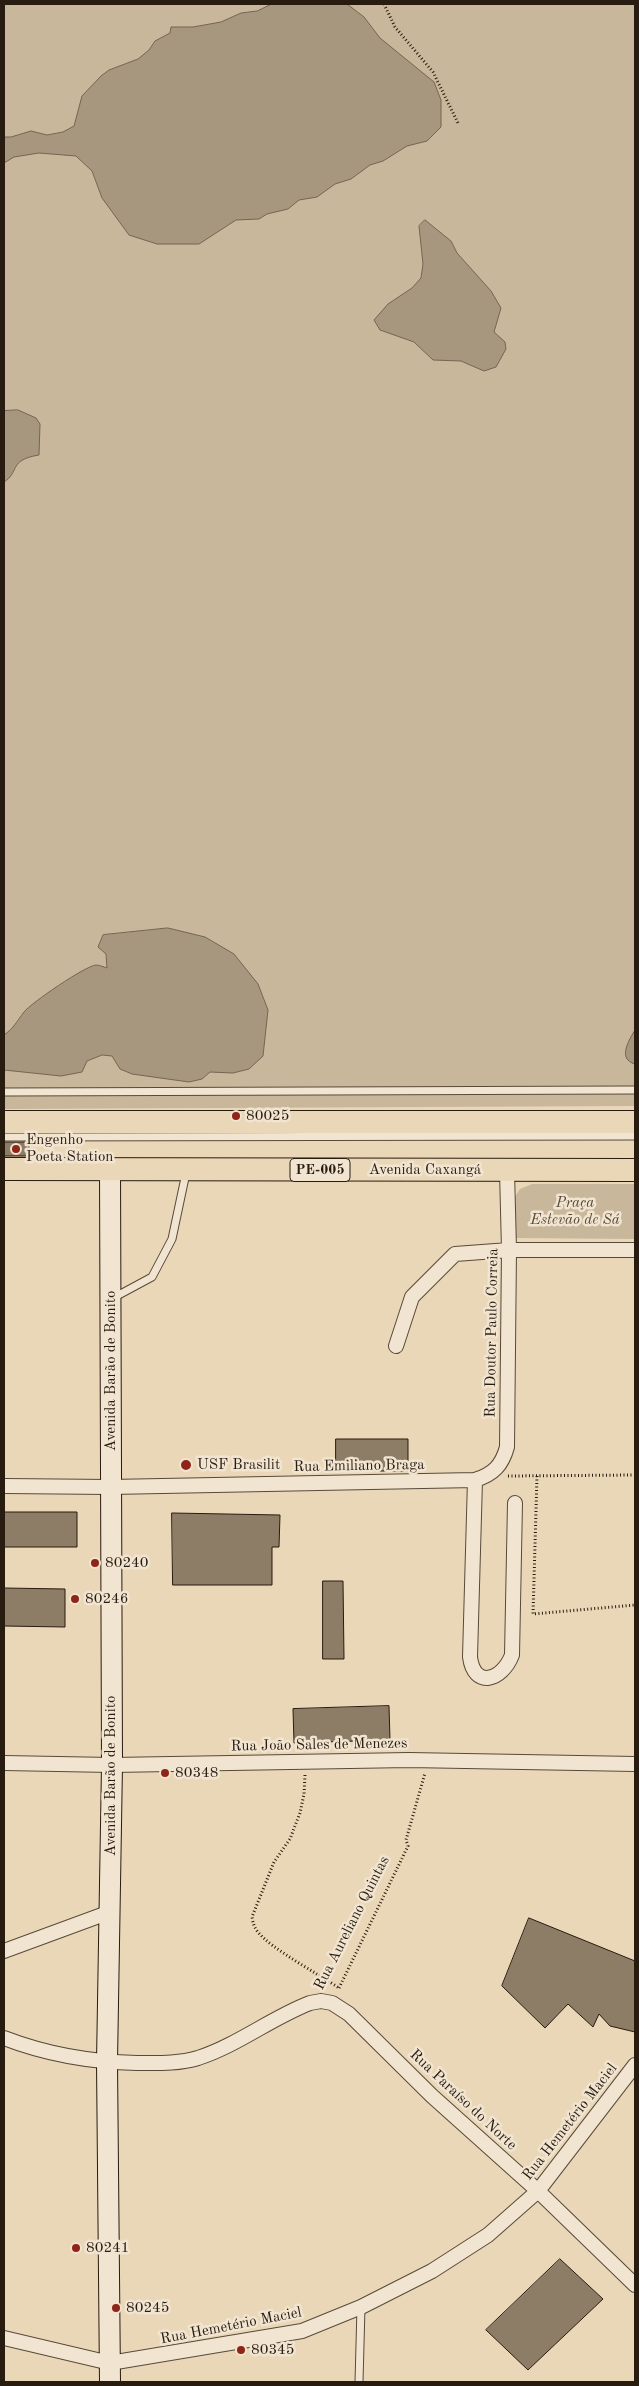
<!DOCTYPE html>
<meta charset="utf-8">
<style>
body{margin:0}
#map{position:relative;width:639px;height:2386px;overflow:hidden;background:#ead7b8;font-family:"Old Standard TT",serif}
canvas{display:block}
.frame{position:absolute;inset:0;border:5px solid #281b0f;pointer-events:none}
</style>
<div id="map">
<canvas width="639" height="2386"></canvas>
<div class="frame"></div>
</div>
<script>
const g = document.querySelector('canvas').getContext('2d');
g.lineJoin = 'round';
function paint(path, color) { g.fillStyle = color; g.fill(path, 'evenodd'); }
function trace(path, color, width, dash) { g.strokeStyle = color; g.lineWidth = width; g.lineCap = dash ? 'butt' : 'round'; g.setLineDash(dash || []); g.stroke(path); }
function write(font, color, halo, rows, align = 'center') {
  g.font = font + ' "Old Standard TT",serif'; g.lineWidth = 5; g.setLineDash([]); g.textBaseline = 'middle'; g.strokeStyle = halo; g.fillStyle = color; for (const [text, x, y, turn = 0] of rows) {
    g.save(); g.translate(x, y); g.rotate((+turn || 0) * Math.PI / 180); g.textAlign = isNaN(turn) ? turn : align; if (halo) g.strokeText(text, 0, 0); g.fillText(text, 0, 0); g.restore();
  }
}
paint(new Path2D(`
 M 4,4 L 635,4 L 635,1106 L 4,1109 Z
 M 532,1184 L 635,1184 L 635,1239 L 516,1238 L 514,1198 L 520,1189 Z`), '#c9b79b');
const water = new Path2D(`
 M 272,4 L 347,4 L 364,17 L 380,38 L 434,82 L 441,100 L 441,127 L 427,141 L 407,146 L 383,161 L 370,165 L 351,179 L 335,184 L 317,197 L 299,200 L 288,209 L 267,214 L 259,219 L 236,220 L 199,244 L 157,244 L 129,235 L 102,198 L 92,171 L 76,156 L 39,153 L 14,157 L 4,163 L 4,137 L 11,137 L 31,131 L 47,135 L 63,132 L 74,126 L 82,96 L 101,76 L 109,70 L 138,59 L 149,50 L 155,41 L 170,33 L 171,27 L 193,27 L 221,22 L 241,13 L 257,11 Z
 M 425,220 L 451,241 L 457,253 L 491,291 L 501,308 L 494,332 L 505,342 L 506,349 L 496,367 L 484,371 L 461,361 L 433,360 L 414,342 L 380,330 L 374,320 L 388,304 L 412,288 L 421,278 L 423,264 L 419,226 Z
 M 18,410 L 36,418 L 40,424 L 39,455 C 8,460 20,472 4,482 L 4,411 Z
 M 168,928 L 205,937 L 234,954 L 258,984 L 268,1010 L 263,1056 L 249,1069 L 233,1073 L 210,1072 L 202,1079 L 189,1082 L 132,1074 L 120,1069 L 112,1056 L 102,1055 L 87,1061 L 82,1072 L 61,1076 L 4,1070 L 4,1035 C 14,1028 17,1021 24,1012 C 31,1003 85,966 96,965 C 99,965 104,967 107,968 L 106,954 L 98,947 L 103,935 Z
 M 635,1030 L 635,1064 C 617,1059 629,1040 635,1030 Z`);
paint(water, '#a8977f');
trace(water, '#756552', 1);
const building = new Path2D(`
 M 4,1142 L 29,1142 L 29,1156 L 4,1156 Z
 M 336,1439 L 408,1439 L 408,1471 L 336,1471 Z
 M 4,1512 L 77,1512 L 77,1547 L 4,1547 Z
 M 172,1513 L 280,1515 L 279,1547 L 272,1547 L 272,1585 L 173,1585 Z
 M 323,1581 L 343,1581 L 344,1659 L 323,1659 Z
 M 4,1588 L 65,1589 L 65,1627 L 4,1626 Z
 M 389,1706 L 390,1740 L 294,1743 L 293,1709 Z
 M 529,1918 L 635,1961 L 635,2032 L 610,2026 L 599,2014 L 593,2027 L 568,2004 L 545,2028 L 502,1986 Z
 M 560,2259 L 603,2299 L 528,2370 L 486,2330 Z`);
paint(building, '#8d7d67');
trace(building, '#281b0f', 1);
const lane = new Path2D(`
 M 4,1092 L 635,1090
 M 4,1137 L 635,1136
 M 113,1298 L 152,1277 L 172,1239 L 186,1173
 M 359,2382 L 361,2307`);
const street = new Path2D(`
 M 396,1346 L 412,1297 L 455,1254 L 509,1250 L 635,1250
 M 475,1480 L 470,1657 C 474,1689 502,1681 512,1655 L 515,1503
 M 4,1486 L 110,1487 L 475,1480 C 494,1474 502,1465 507,1447 L 509,1250 L 507,1171
 M 4,1763 L 112,1765 L 409,1760 L 635,1764
 M 4,1951 L 110,1912
 M 4,2038 C 48,2055 91,2062 137,2063 C 157,2063 178,2064 198,2058 C 238,2045 271,2018 310,2003 L 321,2001 L 332,2003 L 349,2014 L 432,2096 L 538,2191 L 635,2285
 M 4,2338 L 110,2363 L 302,2331 L 361,2307 L 432,2271 L 488,2235 L 538,2191 L 635,2065`);
const secondary = new Path2D(`
 M 110,1170 L 112,1765 L 107,2062 L 110,2382`);
const primary = new Path2D(`
 M 4,1122 L 635,1122
 M 4,1169 L 635,1170`);
trace(lane, '#584a39', 9);
trace(street, '#584a39', 16);
trace(secondary, '#281b0f', 22);
trace(primary, '#281b0f', 24);
trace(new Path2D(`
 M 384,4 L 395,27 L 433,72 L 458,123
 M 508,1476 L 635,1475
 M 537,1476 L 533,1614 L 635,1605
 M 305,1775 L 304,1794 L 300,1813 L 290,1839 L 274,1862 L 252,1917 C 253,1923 254,1927 258,1932 C 270,1948 320,1975 339,1988
 M 339,1988 L 408,1846 L 406,1840 L 425,1773`), '#281b0f', 3, [1, 2.5]);
trace(lane, '#f1e5d1', 7);
trace(street, '#f1e5d1', 14);
trace(secondary, '#f1e5d1', 20);
trace(primary, '#ead7b8', 22);
for (const [x, y, r, color] of [
 [236,1116,5,"#8f2418"],
 [16,1149,5,"#8f2418"],
 [186,1465,6,"#8f2418"],
 [95,1563,5,"#8f2418"],
 [75,1599,5,"#8f2418"],
 [165,1773,5,"#8f2418"],
 [76,2248,5,"#8f2418"],
 [116,2308,5,"#8f2418"],
 [241,2350,5,"#8f2418"]
]) { const dot = new Path2D(); dot.arc(x, y, r, 0, 2 * Math.PI); g.fillStyle = color; g.fill(dot); trace(dot, '#f1e5d1', 2); }
for (const [x, y, w] of [
 [320,1170,60]
]) { const box = new Path2D(); box.roundRect(x - w / 2, y - 11.5, w, 23, 4); g.fillStyle = '#f1e5d1'; g.fill(box); trace(box, '#281b0f', 1); }
write('bold 14px', '#281b0f', null, [
 ["PE-005",320,1170]
]);
write('15px', '#281b0f', '#f1e5d1', [
 ["80025",246,1116],
 ["Engenho",26,1140],
 ["Poeta Station",26,1157],
 ["USF Brasilit",197,1465],
 ["80240",105,1563],
 ["80246",85,1599],
 ["80348",175,1773],
 ["80241",86,2248],
 ["80245",126,2308],
 ["80345",251,2350]
], 'left');
write('15px', '#281b0f', '#f1e5d1', [
 ["Avenida Caxangá",425,1170],
 ["Rua Doutor Paulo Correia",492,1333,-89],
 ["Avenida Barão de Bonito",111,1371,-90],
 ["Rua Emiliano Braga",359,1466,-1],
 ["Rua João Sales de Menezes",319,1745,-1],
 ["Avenida Barão de Bonito",111,1776,-90],
 ["Rua Aureliano Quintas",352,1923,-63],
 ["Rua Paraíso do Norte",463,2100,43],
 ["Rua Hemetério Maciel",570,2122,-52],
 ["Rua Hemetério Maciel",231,2326,-11]
]);
write('italic 15px', '#584a39', '#f1e5d1', [
 ["Praça",575,1203],
 ["Estevão de Sá",575,1220]
]);
</script>
